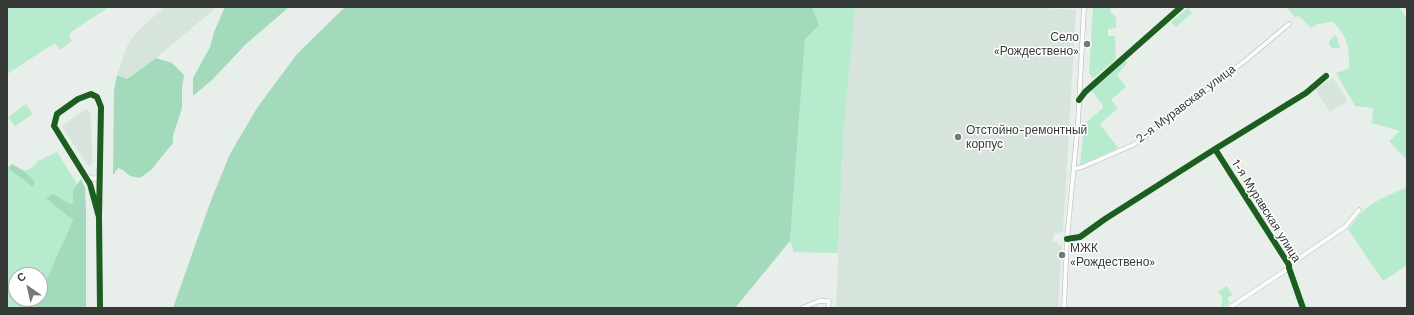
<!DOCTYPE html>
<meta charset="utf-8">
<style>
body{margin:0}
#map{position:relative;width:1414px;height:315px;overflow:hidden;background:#e8eeea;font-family:"Work Sans",sans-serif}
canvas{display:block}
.frame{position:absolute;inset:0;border:8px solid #353a37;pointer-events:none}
.north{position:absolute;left:8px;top:267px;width:40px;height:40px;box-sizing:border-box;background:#fff;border:1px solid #aeb0af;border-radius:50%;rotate:326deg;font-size:11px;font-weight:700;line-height:16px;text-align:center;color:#353a37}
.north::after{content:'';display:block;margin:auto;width:14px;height:18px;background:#747976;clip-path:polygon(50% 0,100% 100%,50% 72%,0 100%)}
</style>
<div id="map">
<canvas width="1414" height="315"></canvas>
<div class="frame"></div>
<div class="north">С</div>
</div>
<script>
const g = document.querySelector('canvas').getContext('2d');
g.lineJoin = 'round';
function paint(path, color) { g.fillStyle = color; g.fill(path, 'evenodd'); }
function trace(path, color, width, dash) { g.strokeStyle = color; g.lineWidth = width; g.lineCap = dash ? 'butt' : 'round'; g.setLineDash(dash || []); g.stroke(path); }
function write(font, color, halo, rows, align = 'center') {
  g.font = font + ' "Work Sans",sans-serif'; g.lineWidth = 3; g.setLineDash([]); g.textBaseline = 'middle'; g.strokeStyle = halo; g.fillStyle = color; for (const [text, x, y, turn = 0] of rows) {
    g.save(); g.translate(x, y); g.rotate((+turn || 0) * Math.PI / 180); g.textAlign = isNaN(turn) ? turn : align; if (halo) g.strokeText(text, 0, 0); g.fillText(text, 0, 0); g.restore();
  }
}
paint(new Path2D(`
 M 163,7 L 217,7 L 156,58 L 126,79 L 117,75 L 128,44 L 136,33 L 161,10 Z
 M 861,7 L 1029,7 L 1076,10 L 1063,231 L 1059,233 L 1054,233 L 1053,237 L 1053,242 L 1057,242 L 1057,245 L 1062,245 L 1058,308 L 836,308 L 844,126 L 855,11 Z
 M 1333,78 L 1348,101 L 1330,112 L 1315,89 Z
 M 86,109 L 89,111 L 91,115 L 92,162 L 91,165 L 89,166 L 87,164 L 62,127 L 63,125 Z`), '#d7e4db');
paint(new Path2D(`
 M 7,7 L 109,7 L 71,32 L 69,36 L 72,41 L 60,50 L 55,43 L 7,74 Z
 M 812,7 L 861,7 L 855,11 L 844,126 L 838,253 L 794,252 L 790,241 L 805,38 L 819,25 Z
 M 1093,7 L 1111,7 L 1110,12 L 1116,17 L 1116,28 L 1108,29 L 1108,36 L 1115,36 L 1116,59 L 1093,78 L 1089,73 Z
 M 1286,7 L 1399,7 L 1407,18 L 1407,160 L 1389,141 L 1400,131 L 1372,123 L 1373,108 L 1355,106 L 1336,73 L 1349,69 C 1350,47 1348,38 1333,22 L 1318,24 L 1311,28 L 1299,16 L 1295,17 Z
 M 1188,8 L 1192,13 L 1176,27 L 1171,22 Z
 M 1335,35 L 1337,37 C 1338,41 1337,41 1340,45 L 1339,48 L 1332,48 L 1329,44 L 1330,40 Z
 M 1124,60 L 1127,63 L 1117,75 L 1126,87 L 1111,100 L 1118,108 L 1100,124 L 1118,148 L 1080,165 L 1084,127 L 1087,122 L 1103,108 L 1102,104 L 1091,90 Z
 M 26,104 L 33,114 L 15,126 L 8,117 Z
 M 57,152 L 77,184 L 73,190 L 73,202 L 71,204 L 53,194 L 73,220 L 40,294 L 40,275 L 16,275 L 16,299 L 38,299 L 34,308 L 7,308 L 7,167 L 33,186 L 35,181 L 24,171 L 32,168 L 38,161 Z
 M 1407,187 L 1407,265 L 1383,281 L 1348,229 C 1353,224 1355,219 1360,214 C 1372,201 1392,194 1407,187 Z
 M 1227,286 L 1232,295 L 1227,298 L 1230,303 L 1222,308 L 1222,297 L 1218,292 Z`), '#b6ebcd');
paint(new Path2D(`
 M 225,7 L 289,7 L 246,44 L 213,79 L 193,96 L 193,78 L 210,47 L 214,32 Z
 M 345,7 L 812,7 L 819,25 L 805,39 L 790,241 L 735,308 L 173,308 L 210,203 L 230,154 L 257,108 L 297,54 Z
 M 156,58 L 172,63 L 184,75 L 182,87 L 182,108 L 173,136 L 173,143 L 151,170 L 140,178 L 130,176 L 123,170 L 118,168 L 113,175 L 114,91 L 117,75 L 127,79 Z
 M 12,164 L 24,171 L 35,181 L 33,187 L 8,168 Z
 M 81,179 L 85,188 L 86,208 L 86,308 L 34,308 L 38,299 L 40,299 L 40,294 L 73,220 L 46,198 L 53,194 L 71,204 L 73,202 L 73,190 Z`), '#a2dabb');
const street = new Path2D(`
 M 1406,7 L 1407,9
 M 1081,97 L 1096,82 L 1181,7
 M 1215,149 L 1289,265 L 1289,268 L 1303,308
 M 1074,169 L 1082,167 L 1135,144 L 1246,60 L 1289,24
 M 87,176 L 94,179 L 97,177 L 99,175
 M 99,217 L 90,184 L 54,126 L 57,114 L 78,99 L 91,94 L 97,97 L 101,107 L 99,217 L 100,308
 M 1067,239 L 1080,237 L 1105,219 L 1215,149 L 1306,93 L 1326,76
 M 1289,265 L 1345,227 L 1359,210
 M 802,308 L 819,301 L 829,301 L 828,308
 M 1064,308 L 1067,239 L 1078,123 L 1084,7
 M 1229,308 L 1289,268`);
trace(street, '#b3b7b4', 5);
trace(street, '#fcfcfc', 4);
trace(new Path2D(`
 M 1079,100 L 1085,92 L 1181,7
 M 1215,149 L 1289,265 L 1289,268 L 1303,308
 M 99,217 L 90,184 L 54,126 L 57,114 L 78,99 L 91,94 L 97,97 L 101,107 L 99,217 L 100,308
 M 1067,239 L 1080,237 L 1105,219 L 1215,149 L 1306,93 L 1326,76`), '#1b5e20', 6);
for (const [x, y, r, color] of [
 [1087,44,4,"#747976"],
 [958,137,4,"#747976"],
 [1062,255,4,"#747976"]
]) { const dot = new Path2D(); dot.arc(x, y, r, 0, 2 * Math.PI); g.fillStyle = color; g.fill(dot); trace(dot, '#fff', 1.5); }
write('12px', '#353a37', '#fff', [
 ["Село",1079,37,"right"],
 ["«Рождествено»",1079,51,"right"],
 ["Отстойно-ремонтный",966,130],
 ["корпус",966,144],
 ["МЖК",1070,248],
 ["«Рождествено»",1070,262]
], 'left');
write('12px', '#353a37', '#fff', [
 ["2-я Муравская улица",1186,104,-37],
 ["1-я Муравская улица",1266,211,58]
]);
</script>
